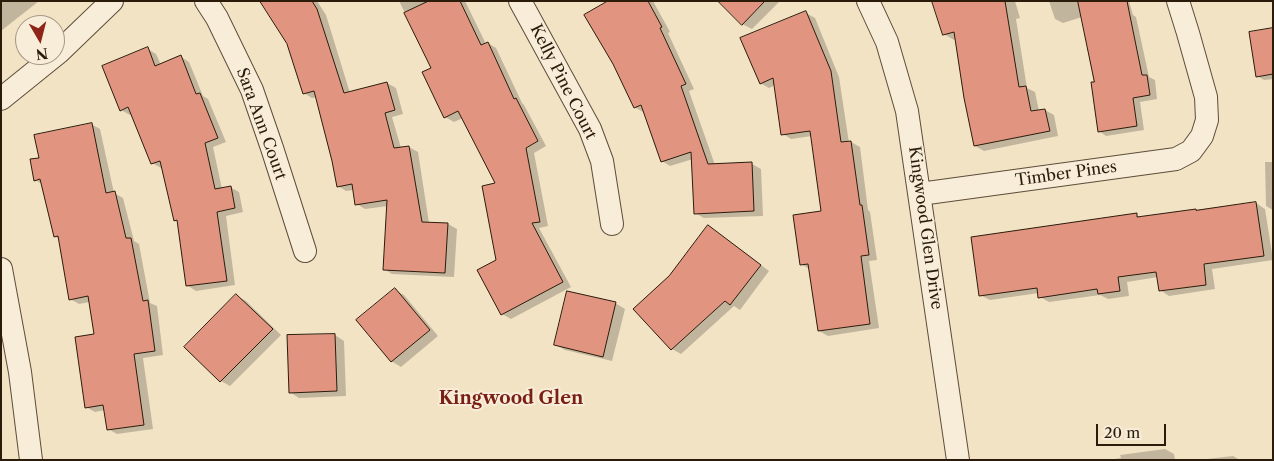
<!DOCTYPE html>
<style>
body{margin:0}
#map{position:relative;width:1274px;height:461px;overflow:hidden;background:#f2e3c5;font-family:"Libre Caslon Text",serif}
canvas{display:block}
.frame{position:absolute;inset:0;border:2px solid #2b1b0b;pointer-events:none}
.north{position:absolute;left:15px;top:15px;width:50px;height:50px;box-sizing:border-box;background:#f7edd9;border:1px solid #a59987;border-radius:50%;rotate:172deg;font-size:14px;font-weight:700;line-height:20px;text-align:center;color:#2b1b0b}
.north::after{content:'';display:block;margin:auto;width:18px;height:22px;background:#8f2418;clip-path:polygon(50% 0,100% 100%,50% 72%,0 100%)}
.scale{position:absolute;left:1096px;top:424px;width:70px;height:22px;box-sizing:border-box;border:2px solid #2b1b0b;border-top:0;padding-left:6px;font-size:15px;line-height:18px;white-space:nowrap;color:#2b1b0b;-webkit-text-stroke:4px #f7edd9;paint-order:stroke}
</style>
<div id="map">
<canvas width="1274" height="461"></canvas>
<div class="frame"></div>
<div class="north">N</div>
<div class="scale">20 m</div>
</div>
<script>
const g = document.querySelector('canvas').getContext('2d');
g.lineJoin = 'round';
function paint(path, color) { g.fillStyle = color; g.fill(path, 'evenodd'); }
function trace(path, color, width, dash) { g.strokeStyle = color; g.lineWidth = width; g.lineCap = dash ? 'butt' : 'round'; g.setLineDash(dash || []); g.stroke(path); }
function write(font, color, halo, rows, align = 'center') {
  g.font = font + ' "Libre Caslon Text",serif'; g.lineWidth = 4; g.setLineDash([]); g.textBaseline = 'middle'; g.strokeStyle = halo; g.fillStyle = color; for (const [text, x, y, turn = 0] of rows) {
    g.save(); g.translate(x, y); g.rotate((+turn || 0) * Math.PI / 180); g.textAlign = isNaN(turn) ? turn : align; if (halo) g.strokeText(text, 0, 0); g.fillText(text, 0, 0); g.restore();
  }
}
paint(new Path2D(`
 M 1,1 L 39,1 L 1,31 Z
 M 261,1 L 317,1 L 326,15 L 350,93 L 387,83 L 396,88 L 403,114 L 392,117 L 401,148 L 409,147 L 418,152 L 429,223 L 448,224 L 457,229 L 454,277 L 392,274 L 384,269 L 388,206 L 365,209 L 357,204 L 354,190 L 346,191 L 338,186 L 334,160 L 317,97 L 312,98 L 304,93 L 288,43 Z
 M 399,1 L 465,1 L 486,44 L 488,43 L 496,48 L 522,103 L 524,105 L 546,146 L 534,153 L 548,226 L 539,228 L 571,287 L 511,319 L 502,314 L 497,261 L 497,184 L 463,118 L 454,122 L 445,117 L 433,69 Z
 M 610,1 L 653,1 L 670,32 L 668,33 L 694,89 L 689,91 L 715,165 L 752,164 L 761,169 L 763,216 L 704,218 L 695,213 L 693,159 L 670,166 L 662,161 L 644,112 L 643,112 L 634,107 Z
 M 720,1 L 780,1 L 752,29 L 742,24 Z
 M 934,1 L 1015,1 L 1020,18 L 1016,19 L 1027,88 L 1035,92 L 1039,111 L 1045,110 L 1054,115 L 1058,136 L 984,151 L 975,146 L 956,39 L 954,40 L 944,34 Z
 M 1049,1 L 1129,1 L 1133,15 L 1136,17 L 1149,77 L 1155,80 L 1157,99 L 1140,102 L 1144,130 L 1106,136 L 1099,131 L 1096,83 L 1082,17 L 1063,23 L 1055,19 Z
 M 806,13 L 815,18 L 839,77 L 849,143 L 851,142 L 860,147 L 868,210 L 870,212 L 877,260 L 869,261 L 879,328 L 828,336 L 819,331 L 811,270 L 801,264 L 823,212 L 812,136 L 791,139 L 783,134 L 776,85 L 769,88 L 760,83 Z
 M 1273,29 L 1273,79 L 1264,80 L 1257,76 Z
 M 148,49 L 156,54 L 161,65 L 181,57 L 189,62 L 203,96 L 208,99 L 226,142 L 213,147 L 222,189 L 230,187 L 239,192 L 243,212 L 226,216 L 235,285 L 196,291 L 188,286 L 179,223 L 175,220 L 163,168 L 161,168 L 152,163 L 132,114 L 130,115 L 121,110 Z
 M 91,124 L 100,129 L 114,193 L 123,198 L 134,241 L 139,244 L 150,303 L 157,306 L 163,355 L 143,358 L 153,429 L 117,434 L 108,429 L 105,410 L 95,412 L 86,407 L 95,335 L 90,302 L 79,304 L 70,299 L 59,239 L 55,236 L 42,184 L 35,180 L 40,159 Z
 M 1265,162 L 1273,162 L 1273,210 L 1266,206 Z
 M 1256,203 L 1265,209 L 1273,260 L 1212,269 L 1215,289 L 1169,296 L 1160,290 L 1158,277 L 1127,282 L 1129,296 L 1108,299 L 1100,295 L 1049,302 L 1040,297 L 1039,293 L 990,300 L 980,295 L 1136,215 L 1141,218 L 1198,211 Z
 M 717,232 L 769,271 L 740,310 L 734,306 L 681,354 L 672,349 Z
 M 395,290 L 404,295 L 438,336 L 401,367 L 391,361 Z
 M 237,296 L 246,301 L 281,335 L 230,386 L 221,381 L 186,347 Z
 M 615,303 L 625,309 L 612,361 L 565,350 L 556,345 Z
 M 335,335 L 344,341 L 346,396 L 299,398 L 290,392 Z
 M 1165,449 L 1174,454 L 1175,460 L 1108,460 L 1121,458 L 1120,455 Z
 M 1233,456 L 1240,460 L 1198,460 Z`), '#0003');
const building = new Path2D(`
 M 260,1 L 312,1 L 317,9 L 344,93 L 387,82 L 395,110 L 385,113 L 394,148 L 409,146 L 422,222 L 448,223 L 445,273 L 383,270 L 387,200 L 355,205 L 352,184 L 337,187 L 332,161 L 314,91 L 303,94 L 287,44 Z
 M 429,1 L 460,1 L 481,45 L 488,42 L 514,99 L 516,98 L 538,141 L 526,148 L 540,222 L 532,223 L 563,282 L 501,315 L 477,270 L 496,260 L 482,186 L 495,183 L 458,111 L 444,118 L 422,72 L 431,68 L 404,13 Z
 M 608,1 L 648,1 L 662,27 L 660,28 L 686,84 L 681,86 L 708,164 L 752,162 L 754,211 L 694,214 L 691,152 L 661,162 L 641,105 L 634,108 L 613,64 L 584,15 Z
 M 718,1 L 765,1 L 742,25 Z
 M 932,1 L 1005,1 L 1019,87 L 1026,86 L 1031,111 L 1045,109 L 1050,131 L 974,146 L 964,98 L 954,32 L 943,35 Z
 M 1078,1 L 1127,1 L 1142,75 L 1147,75 L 1150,95 L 1133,98 L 1137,126 L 1098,132 L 1091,82 L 1094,82 Z
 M 806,11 L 831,71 L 841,142 L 851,141 L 860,205 L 862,205 L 869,255 L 861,256 L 870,324 L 818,331 L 808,264 L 800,265 L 793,215 L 821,211 L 810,131 L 781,135 L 773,78 L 760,84 L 740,38 Z
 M 1273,28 L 1273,74 L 1256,77 L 1249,32 Z
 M 148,47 L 155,66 L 181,55 L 196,94 L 200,93 L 218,138 L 205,143 L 215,189 L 231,186 L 235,208 L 217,212 L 227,281 L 186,286 L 177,220 L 174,221 L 160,161 L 151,164 L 128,107 L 120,111 L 102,66 Z
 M 92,123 L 106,193 L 115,191 L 126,238 L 131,238 L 143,301 L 148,300 L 155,351 L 134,354 L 144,425 L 107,430 L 103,405 L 85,408 L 75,337 L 94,334 L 88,296 L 69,300 L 58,236 L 54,237 L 40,179 L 34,181 L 30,159 L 39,158 L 34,135 Z
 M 1256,202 L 1264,256 L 1204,264 L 1206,285 L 1159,291 L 1156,272 L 1118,277 L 1120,291 L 1098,294 L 1097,289 L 1038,298 L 1037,288 L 979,296 L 971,237 L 1137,213 L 1137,217 L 1196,209 L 1196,210 Z
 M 708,225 L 761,265 L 730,305 L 725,301 L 671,350 L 633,309 L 669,276 Z
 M 395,288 L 430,330 L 391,362 L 356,320 Z
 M 567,291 L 616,302 L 603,357 L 554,345 Z
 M 236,294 L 273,329 L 220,382 L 184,347 Z
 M 335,334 L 337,391 L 289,393 L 287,335 Z`);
paint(building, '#e19480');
trace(building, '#2b1b0b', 1);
const minor = new Path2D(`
 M 206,1 L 217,18 L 252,90 L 272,148 L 305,251
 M 520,1 L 590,129 L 602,161 L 612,224
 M 868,1 L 887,42 L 907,111 L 958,460
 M 1,99 L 58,53 L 112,1
 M 920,194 L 1176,159 L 1191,151 L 1202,136 L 1207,120 L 1206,97 L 1188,33 L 1178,1
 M 1,269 L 20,372 L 31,460`);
trace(minor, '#5d4d3a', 24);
trace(minor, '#f7edd9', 22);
write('16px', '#2b1b0b', '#f7edd9', [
 ["Kelly Pine Court",563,82,63],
 ["Sara Ann Court",261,124,70],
 ["Timber Pines",1066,174,-8],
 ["Kingwood Glen Drive",925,228,82]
]);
write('bold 18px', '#7a1f14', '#f7edd9', [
 ["Kingwood Glen",511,399]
]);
</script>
